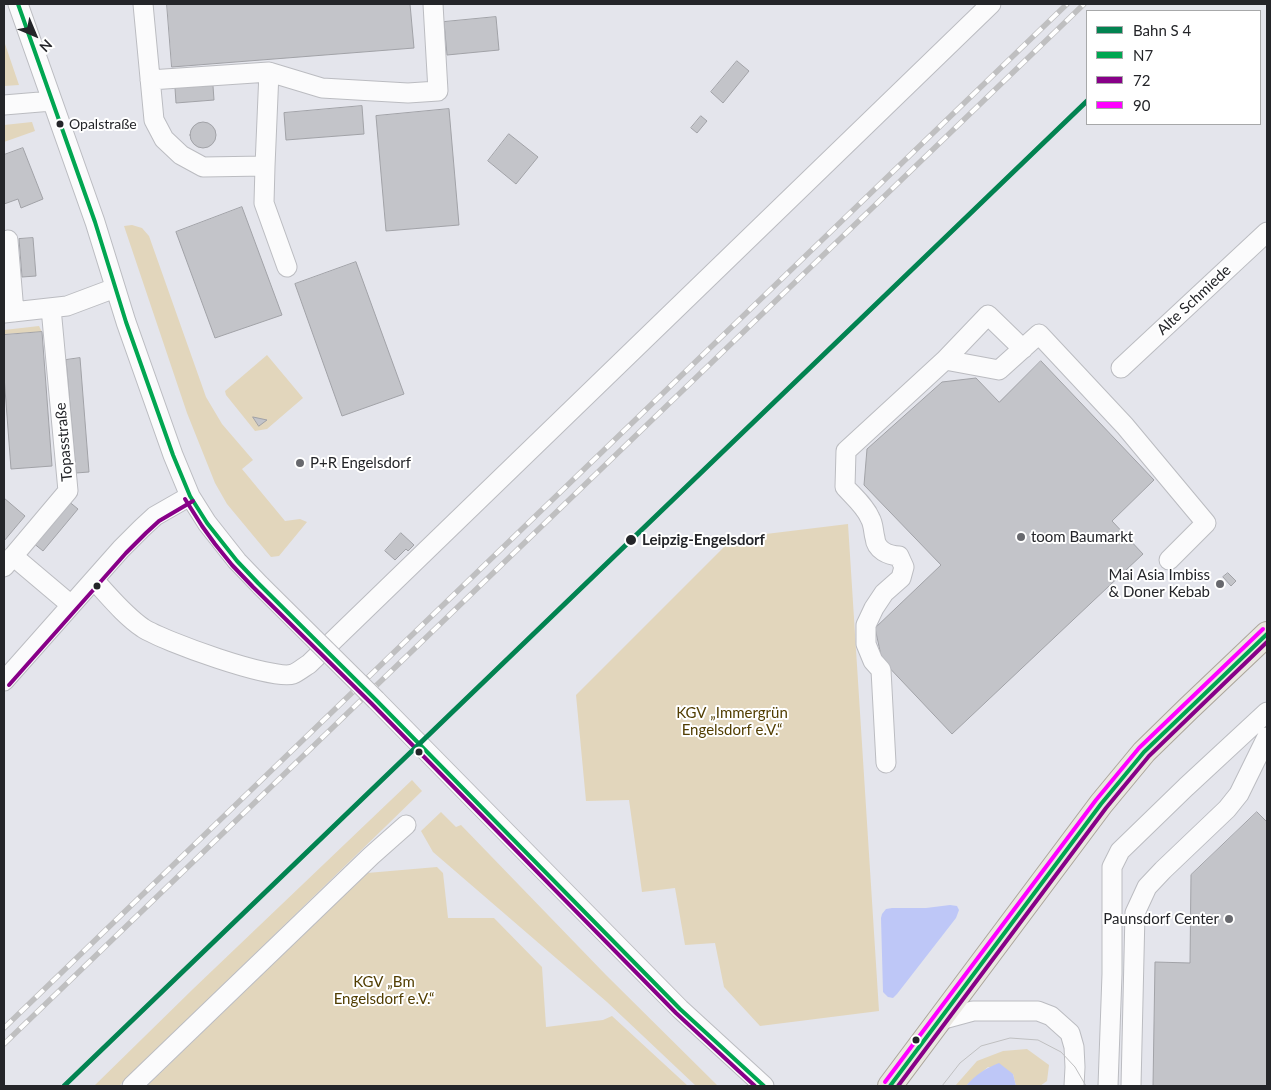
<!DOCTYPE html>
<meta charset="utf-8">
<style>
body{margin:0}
#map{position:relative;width:1271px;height:1090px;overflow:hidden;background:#e4e5ec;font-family:Lato,sans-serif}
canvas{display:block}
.frame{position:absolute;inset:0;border:5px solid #242529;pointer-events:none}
.legend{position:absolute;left:1086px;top:10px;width:175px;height:115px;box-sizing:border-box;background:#fff;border:1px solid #a7a8a9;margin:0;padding:6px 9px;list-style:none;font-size:15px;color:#242529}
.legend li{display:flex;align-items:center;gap:10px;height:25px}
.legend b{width:25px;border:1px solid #a7a8a9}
.north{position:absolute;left:10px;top:10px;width:50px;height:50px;-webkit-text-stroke:4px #fff;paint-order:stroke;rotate:135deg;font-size:14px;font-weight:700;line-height:20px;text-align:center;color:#242529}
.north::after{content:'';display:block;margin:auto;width:18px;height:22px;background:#242529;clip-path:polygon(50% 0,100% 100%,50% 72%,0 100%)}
</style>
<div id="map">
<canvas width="1271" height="1090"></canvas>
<div class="frame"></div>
<ul class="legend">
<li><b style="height:6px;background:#028351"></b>Bahn S 4</li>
<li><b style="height:6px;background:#00a651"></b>N7</li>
<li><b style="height:6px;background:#808"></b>72</li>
<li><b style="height:6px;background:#f0f"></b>90</li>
</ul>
<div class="north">N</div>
</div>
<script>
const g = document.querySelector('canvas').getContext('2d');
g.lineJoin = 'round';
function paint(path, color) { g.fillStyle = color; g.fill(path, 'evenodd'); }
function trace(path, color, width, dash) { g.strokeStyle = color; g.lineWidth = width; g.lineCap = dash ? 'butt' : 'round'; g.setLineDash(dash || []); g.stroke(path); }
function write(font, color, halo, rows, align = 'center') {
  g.font = font + ' Lato,sans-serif'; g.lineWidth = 4; g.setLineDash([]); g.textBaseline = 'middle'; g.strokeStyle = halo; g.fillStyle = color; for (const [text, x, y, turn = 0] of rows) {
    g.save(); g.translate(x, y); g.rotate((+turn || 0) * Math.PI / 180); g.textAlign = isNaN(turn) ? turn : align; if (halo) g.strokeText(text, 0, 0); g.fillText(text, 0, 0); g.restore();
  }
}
paint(new Path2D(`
 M 4,41 L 19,85 L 4,86 Z
 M 32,122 L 35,131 L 4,142 L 4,125 Z
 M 132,225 L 142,228 L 149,236 L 206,397 L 222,424 L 253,460 L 242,469 L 285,521 L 300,519 L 307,522 L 279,556 L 271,557 L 227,504 L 215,483 L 187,413 L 124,226 Z
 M 39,326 L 42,332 L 4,334 L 4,330 Z
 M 267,355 L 303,398 L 267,429 L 255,431 L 226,395 L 225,391 Z
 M 848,524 L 879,1011 L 760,1026 L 724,987 L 715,943 L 685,945 L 675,888 L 642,892 L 629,800 L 586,801 L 576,695 L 733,538 Z
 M 412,780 L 422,791 L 119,1086 L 94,1086 L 193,989 Z
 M 441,812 L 456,827 L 461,825 L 606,975 L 718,1086 L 696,1086 L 607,1002 L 433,852 L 421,831 Z
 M 437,867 L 443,873 L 448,918 L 494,918 L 542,967 L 546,1027 L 603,1020 L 612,1016 L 688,1086 L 147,1086 L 367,873 Z
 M 1027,1049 L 1049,1065 L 1047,1081 L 1040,1086 L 1016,1086 L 1013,1074 L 988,1067 L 970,1082 L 966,1086 L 955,1086 L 977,1061 L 1003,1051 Z`), '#e2d6bc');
paint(new Path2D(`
 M 950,905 L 957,906 L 959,910 L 956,918 L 897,994 L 893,998 L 888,997 L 883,992 L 881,918 L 882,914 L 886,909 L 892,908 L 926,908 Z
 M 999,1063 L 1013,1074 L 1016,1086 L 966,1086 C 975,1075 986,1068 999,1063 Z`), '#bec7f7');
const building = new Path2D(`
 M 167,4 L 410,4 L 414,48 L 172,67 Z
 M 496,17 L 499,50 L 447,55 L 444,22 Z
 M 737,61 L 749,71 L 723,103 L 711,92 Z
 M 213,86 L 214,100 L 176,103 L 175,88 Z
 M 362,106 L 364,134 L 286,140 L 284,113 Z
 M 449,109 L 459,225 L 386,231 L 376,116 Z
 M 701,116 L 707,121 L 697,133 L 691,128 Z
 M190 135a13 13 0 1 1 26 0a13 13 0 1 1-26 0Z
 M 509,134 L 538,157 L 516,184 L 488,161 Z
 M 23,148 L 43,199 L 21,208 L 18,199 L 4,204 L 4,155 Z
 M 242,207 L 282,315 L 215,338 L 176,232 Z
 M 33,238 L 36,276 L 22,277 L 19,239 Z
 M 356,262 L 404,394 L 342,416 L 295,284 Z
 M 42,332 L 52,466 L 11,469 L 4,376 L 4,335 Z
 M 80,358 L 89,472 L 76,473 L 66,360 Z
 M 1041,361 L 1154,480 L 1112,521 L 1143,554 L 952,734 L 882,660 L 875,628 L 941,565 L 864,485 L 867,449 L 942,382 L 976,378 L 999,402 Z
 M 253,417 L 267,420 L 259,426 Z
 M 4,498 L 25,516 L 4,541 Z
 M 67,500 L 78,509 L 43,551 L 32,542 Z
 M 401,533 L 414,545 L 408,551 L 406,549 L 395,560 L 385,551 Z
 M 1228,573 L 1236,581 L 1231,586 L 1223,577 Z
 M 1257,812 L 1267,822 L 1267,1086 L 1153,1086 L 1155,962 L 1190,963 L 1191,875 Z`);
paint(building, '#c3c4c9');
trace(building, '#a1a2a7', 1);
const minor = new Path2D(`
 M 18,4 L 95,222 L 126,322 L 173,455 L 190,496 L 207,523 L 237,561 L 261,586
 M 143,4 L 154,120 L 164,139 L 181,155 L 203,167 L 265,166
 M 269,72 L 265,166 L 264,203 L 287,267
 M 150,80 L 269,72 L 322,88 L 408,93 L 438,91 L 433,4
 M 4,105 L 52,101
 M 8,240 L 14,312
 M 4,313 L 67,306 L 115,288
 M 945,360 L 988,315 L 1023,349
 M 1121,368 L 1267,232
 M 13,556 L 71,605
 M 4,567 L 68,491 L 51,308
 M 94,580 C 109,596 124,615 143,628 C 163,641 273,681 293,674 C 298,672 304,667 309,664 L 991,4
 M 4,681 L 121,549 L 142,528 L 155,516 L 190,496
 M 376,700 L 680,1009 L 764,1086
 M 886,763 L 881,670 L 873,661 L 866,644 L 866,625 L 874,608 L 884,593 L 901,578 L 904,567 L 899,556 C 888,555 876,550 875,538 C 873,531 874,525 870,518 C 865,506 854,497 845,487 L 846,451 L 945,360 L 999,370 L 1039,334 L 1125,426 L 1206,523 L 1169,560
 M 940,1020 L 973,1011 L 1038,1011 L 1051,1016 L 1070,1033 L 1074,1047 L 1075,1067 L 1074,1086
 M 132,1086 L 371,856 L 406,825
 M 1108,1086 L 1112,974 L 1112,867 L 1120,851 L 1186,787 L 1267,712
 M 1131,1086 L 1135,913 L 1147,887 L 1163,870 L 1227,809 L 1239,794 L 1267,737`);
const major = new Path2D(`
 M 890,1086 L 1101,804 L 1144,752 L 1188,709 L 1267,634`);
trace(minor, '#bbbcc1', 21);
trace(major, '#aba69c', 26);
trace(minor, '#fbfbfc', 19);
trace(major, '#eae7e0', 24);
trace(new Path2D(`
 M 942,1086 L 960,1063 L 981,1046 L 1010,1038 L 1038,1040 L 1061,1052 L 1075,1067 L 1086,1086`), '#bfbfc0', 1);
const rail = new Path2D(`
 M 4,1028 L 1067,4
 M 4,1044 L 1084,4`);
trace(rail, '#bfbfc0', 5.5);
trace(rail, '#fff', 4, [11]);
const minorBridge = new Path2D(`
 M 261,586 L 376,700`);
trace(minorBridge, '#bbbcc1', 21, []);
trace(minorBridge, '#fbfbfc', 19);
trace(new Path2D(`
 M 18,4 L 95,222 L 126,322 L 173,455 L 190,496 L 207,523 L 237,561 L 258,583 L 376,700 L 680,1009 L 764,1086
 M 890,1086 L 1101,804 L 1144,752 L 1267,634`), '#00a651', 4);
trace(new Path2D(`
 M 185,499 L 202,526 L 215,544 L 232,565 L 253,587 L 372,704 L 676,1013 L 755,1086
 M 9,685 L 126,553 L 146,533 L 159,521 L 193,501
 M 898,1086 L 1106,808 L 1149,756 L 1267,642`), '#808', 4);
trace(new Path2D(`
 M 885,1082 L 1096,800 L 1139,748 L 1263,629`), '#f0f', 4);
trace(new Path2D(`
 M 64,1086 L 1087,101`), '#028351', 5);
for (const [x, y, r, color] of [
 [60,124,4.5,"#242529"],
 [300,463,5,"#67686d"],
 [1021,537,5,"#67686d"],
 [631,540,6,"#242529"],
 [1220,584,5,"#67686d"],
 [97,586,4.5,"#242529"],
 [419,752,4.5,"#242529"],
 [1229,919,5,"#67686d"],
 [916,1040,4.5,"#242529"]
]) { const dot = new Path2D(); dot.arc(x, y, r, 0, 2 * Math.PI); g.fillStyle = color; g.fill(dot); trace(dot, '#fff', 2); }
write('14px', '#242529', '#fff', [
 ["Opalstraße",69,124]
], 'left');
write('15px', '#242529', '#fff', [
 ["Alte Schmiede",1194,300,-43],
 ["Topasstraße",64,442,-95]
]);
write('15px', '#242529', '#fff', [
 ["P+R Engelsdorf",310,463],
 ["toom Baumarkt",1031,537],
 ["Mai Asia Imbiss",1210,575,"right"],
 ["& Doner Kebab",1210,592,"right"],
 ["Paunsdorf Center",1219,919,"right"]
], 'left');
write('bold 15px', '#242529', '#fff', [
 ["Leipzig-Engelsdorf",642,540]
], 'left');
write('15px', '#513d01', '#fff', [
 ["KGV „Immergrün",732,713],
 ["Engelsdorf e.V.“",732,730],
 ["KGV „Bm",384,982],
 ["Engelsdorf e.V.“",384,999]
]);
</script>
